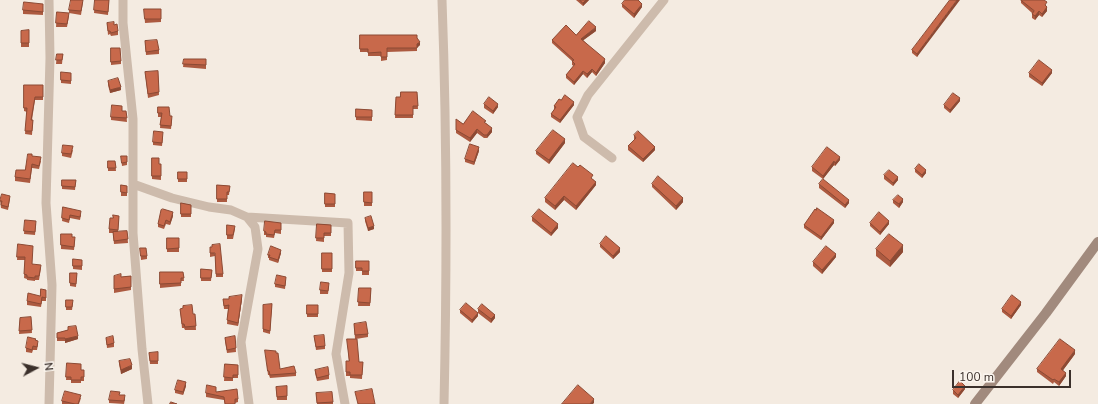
<!DOCTYPE html>
<style>
body{margin:0}
#map{position:relative;width:1098px;height:404px;overflow:hidden;background:#f4ebe1;font-family:"Nunito Sans",sans-serif}
canvas{display:block}
.north{position:absolute;left:16px;top:348px;width:40px;height:40px;-webkit-text-stroke:3px #fbf5ee;paint-order:stroke;rotate:83deg;font-size:11px;font-weight:700;line-height:16px;text-align:center;color:#3b302b}
.north::after{content:'';display:block;margin:auto;width:14px;height:18px;background:#3b302b;clip-path:polygon(50% 0,100% 100%,50% 72%,0 100%)}
.scale{position:absolute;left:952px;top:370px;width:119px;height:18px;box-sizing:border-box;border:2px solid #3b302b;border-top:0;padding-left:5px;font-size:12px;line-height:14px;white-space:nowrap;color:#3b302b;-webkit-text-stroke:3px #fbf5ee;paint-order:stroke}
</style>
<div id="map">
<canvas width="1098" height="404"></canvas>
<div class="north">N</div>
<div class="scale">100 m</div>
</div>
<script>
const g = document.querySelector('canvas').getContext('2d');
g.lineJoin = 'round';
function trace(path, color, width, dash) { g.strokeStyle = color; g.lineWidth = width; g.lineCap = dash ? 'butt' : 'round'; g.setLineDash(dash || []); g.stroke(path); }
function paint(path, color) { g.fillStyle = color; g.fill(path, 'evenodd'); }
trace(new Path2D(`
 M 49,0 L 50,58 L 46,203 L 52,285 L 49,404
 M 123,0 L 123,23 L 133,119 L 133,233 L 142,349 L 148,404
 M 442,0 C 447,135 447,269 444,404
 M 612,158 L 584,137 L 577,117 L 588,95 L 664,0
 M 133,184 L 172,198 L 209,207 L 231,210 L 247,217 L 348,223 L 349,273 L 336,354 L 345,404
 M 247,217 L 255,227 L 258,249 L 241,342 L 249,404`), '#cdbbac', 9);
trace(new Path2D(`
 M 975,404 L 1046,313 L 1098,242`), '#a18a7d', 10);
paint(new Path2D(`
 M 95,0 L 109,0 L 108,15 L 94,13 Z
 M 576,0 L 589,0 L 583,6 Z
 M 950,0 L 917,57 L 912,53 L 912,50 Z
 M 1021,0 L 1047,6 L 1047,11 L 1042,17 L 1039,15 L 1035,20 L 1032,18 L 1032,13 L 1021,3 Z
 M 83,2 L 81,15 L 69,13 L 69,10 Z
 M 43,4 L 43,15 L 23,14 L 23,10 Z
 M 622,4 L 642,7 L 634,18 L 622,7 Z
 M 144,9 L 161,9 L 161,22 L 145,23 Z
 M 57,12 L 69,16 L 67,27 L 56,27 Z
 M 107,23 L 114,25 L 118,31 L 118,35 L 111,36 L 110,34 L 108,35 Z
 M 29,30 L 29,47 L 21,47 L 21,31 Z
 M 596,31 L 583,40 L 605,63 L 596,76 L 592,72 L 587,78 L 583,74 L 574,85 L 566,78 L 566,75 L 574,66 L 572,65 L 572,61 L 552,43 L 552,40 Z
 M 360,35 L 417,38 L 420,45 L 417,47 L 417,51 L 387,52 L 387,60 L 381,61 L 381,56 L 368,56 L 368,52 L 360,52 Z
 M 145,41 L 159,50 L 159,54 L 146,55 Z
 M 111,48 L 121,61 L 121,64 L 111,65 Z
 M 57,54 L 63,54 L 62,64 L 56,64 Z
 M 184,59 L 206,59 L 206,69 L 183,67 Z
 M 158,71 L 159,95 L 148,98 L 145,72 Z
 M 61,72 L 71,77 L 71,84 L 61,83 Z
 M 1029,73 L 1052,73 L 1042,86 L 1029,77 Z
 M 108,81 L 121,90 L 110,93 L 108,85 Z
 M 24,85 L 43,85 L 43,100 L 35,100 L 32,120 L 33,120 L 32,135 L 25,134 L 27,112 L 24,111 Z
 M 417,92 L 418,109 L 413,109 L 413,118 L 395,118 L 396,97 L 400,97 Z
 M 561,100 L 574,105 L 560,123 L 551,117 L 551,114 L 554,110 L 554,106 Z
 M 960,101 L 950,113 L 944,108 L 944,105 Z
 M 484,104 L 498,107 L 493,114 L 484,108 Z
 M 158,107 L 170,116 L 172,120 L 171,129 L 160,128 L 161,117 L 158,117 Z
 M 356,109 L 372,110 L 372,121 L 356,120 Z
 M 122,111 L 126,111 L 127,122 L 111,120 L 111,117 Z
 M 456,119 L 463,124 L 486,123 L 492,132 L 487,138 L 484,138 L 477,133 L 470,142 L 456,133 Z
 M 634,135 L 655,150 L 643,162 L 628,150 L 628,146 L 635,139 L 634,139 Z
 M 163,136 L 162,146 L 153,145 L 153,142 Z
 M 565,143 L 549,164 L 536,154 L 536,151 Z
 M 73,150 L 71,158 L 62,156 L 62,153 Z
 M 479,151 L 474,165 L 465,162 L 465,159 Z
 M 32,156 L 41,161 L 39,169 L 32,168 L 30,183 L 15,181 L 15,177 L 25,170 Z
 M 121,156 L 127,156 L 127,165 L 122,166 Z
 M 152,158 L 159,164 L 161,164 L 161,180 L 152,179 Z
 M 840,160 L 835,166 L 834,165 L 823,179 L 812,171 L 812,167 Z
 M 108,161 L 115,161 L 116,171 L 108,171 Z
 M 915,169 L 926,173 L 922,178 L 915,172 Z
 M 178,172 L 187,172 L 187,182 L 178,182 Z
 M 884,175 L 898,180 L 893,186 L 884,179 Z
 M 593,179 L 596,185 L 576,210 L 564,200 L 555,210 L 545,202 L 545,198 Z
 M 62,180 L 76,180 L 75,190 L 62,189 Z
 M 652,184 L 683,202 L 676,210 L 652,187 Z
 M 819,184 L 849,203 L 845,208 L 819,188 Z
 M 121,185 L 127,186 L 127,196 L 121,196 Z
 M 217,185 L 230,186 L 229,195 L 227,195 L 227,202 L 217,202 Z
 M 364,192 L 372,192 L 372,206 L 364,206 Z
 M 325,193 L 335,194 L 335,207 L 325,207 Z
 M 10,199 L 8,210 L 1,208 L 0,200 Z
 M 893,200 L 903,202 L 899,208 L 893,203 Z
 M 181,203 L 191,205 L 191,217 L 181,217 Z
 M 63,207 L 81,215 L 80,220 L 70,218 L 69,223 L 62,221 Z
 M 816,210 L 834,223 L 821,240 L 804,228 L 804,225 Z
 M 119,216 L 118,232 L 127,231 L 128,243 L 114,244 L 113,233 L 109,233 L 109,229 L 113,218 Z
 M 173,216 L 170,225 L 166,224 L 164,229 L 158,227 L 158,224 Z
 M 532,217 L 558,228 L 551,236 L 532,221 Z
 M 365,218 L 374,229 L 368,231 L 365,221 Z
 M 25,220 L 36,224 L 35,235 L 24,234 Z
 M 870,223 L 889,224 L 880,235 L 870,226 Z
 M 317,224 L 331,225 L 331,236 L 324,236 L 324,242 L 316,241 Z
 M 227,225 L 235,229 L 233,239 L 227,239 Z
 M 281,226 L 281,234 L 275,233 L 274,238 L 266,237 L 266,235 L 264,235 L 264,231 Z
 M 61,234 L 72,237 L 75,240 L 74,250 L 61,249 Z
 M 167,238 L 179,238 L 179,252 L 167,252 Z
 M 18,244 L 32,264 L 41,268 L 39,280 L 35,280 L 35,281 L 27,280 L 27,279 L 24,278 L 25,260 L 17,260 Z
 M 600,244 L 620,252 L 613,259 L 600,247 Z
 M 210,247 L 212,247 L 223,274 L 223,277 L 216,277 L 215,256 L 210,257 Z
 M 140,248 L 147,256 L 147,259 L 141,260 Z
 M 876,249 L 903,252 L 890,267 L 876,256 Z
 M 281,253 L 278,263 L 269,260 L 269,258 L 268,258 L 268,255 Z
 M 322,253 L 332,253 L 332,272 L 322,272 Z
 M 836,257 L 822,274 L 813,266 L 813,262 Z
 M 73,259 L 82,264 L 82,270 L 73,269 Z
 M 356,261 L 369,261 L 369,275 L 362,275 L 362,271 L 356,271 Z
 M 201,269 L 212,270 L 211,281 L 201,281 Z
 M 160,272 L 183,272 L 184,281 L 181,281 L 181,286 L 160,288 Z
 M 70,273 L 77,273 L 76,287 L 70,286 Z
 M 114,276 L 121,277 L 131,276 L 131,290 L 114,293 Z
 M 286,280 L 285,289 L 275,287 L 275,284 Z
 M 329,286 L 328,294 L 320,294 L 320,290 Z
 M 359,288 L 371,288 L 370,306 L 358,306 Z
 M 46,290 L 46,301 L 42,301 L 41,307 L 27,305 L 27,301 L 40,296 Z
 M 229,297 L 242,299 L 238,326 L 227,324 L 228,309 L 224,309 L 223,299 L 229,299 Z
 M 66,300 L 73,303 L 72,310 L 66,310 Z
 M 272,304 L 270,334 L 263,332 L 263,305 Z
 M 307,305 L 318,305 L 318,317 L 307,317 Z
 M 1021,305 L 1011,319 L 1002,312 L 1002,309 Z
 M 180,309 L 193,314 L 195,314 L 196,330 L 185,330 L 184,328 L 182,328 Z
 M 478,309 L 495,318 L 491,323 L 478,313 Z
 M 460,310 L 478,316 L 472,323 L 460,313 Z
 M 31,317 L 32,333 L 19,334 L 20,318 Z
 M 354,324 L 368,334 L 368,337 L 356,339 L 359,362 L 363,362 L 362,379 L 350,378 L 350,376 L 346,376 L 346,361 L 349,361 L 347,339 L 355,339 Z
 M 68,327 L 78,339 L 65,343 L 65,341 L 57,341 L 57,333 L 68,330 Z
 M 235,336 L 236,352 L 227,353 L 225,341 L 225,338 Z
 M 314,336 L 325,346 L 325,349 L 316,350 Z
 M 106,338 L 114,343 L 114,347 L 107,348 Z
 M 36,341 L 38,344 L 37,350 L 33,350 L 32,353 L 26,352 L 26,348 Z
 M 265,350 L 280,369 L 296,373 L 296,376 L 270,378 L 269,375 L 268,375 Z
 M 158,352 L 158,364 L 150,364 L 149,353 Z
 M 1075,354 L 1063,370 L 1066,376 L 1059,386 L 1054,382 L 1053,384 L 1037,372 L 1037,369 Z
 M 119,361 L 132,369 L 121,374 L 119,364 Z
 M 67,363 L 81,370 L 84,370 L 84,381 L 81,381 L 81,383 L 71,383 L 71,380 L 66,380 Z
 M 225,364 L 238,365 L 238,378 L 233,378 L 233,381 L 224,381 Z
 M 315,370 L 329,375 L 329,379 L 317,381 L 315,373 Z
 M 186,386 L 183,395 L 175,393 L 175,390 Z
 M 287,386 L 287,400 L 277,400 L 276,387 Z
 M 965,389 L 958,398 L 953,394 L 953,390 Z
 M 216,392 L 238,399 L 238,402 L 235,403 L 235,404 L 225,404 L 224,400 L 206,397 L 206,393 Z
 M 316,393 L 333,402 L 333,404 L 317,404 Z
 M 120,395 L 125,399 L 124,404 L 109,403 L 109,400 Z
 M 81,398 L 79,404 L 62,404 L 62,401 Z`), '#ac5a40');
paint(new Path2D(`
 M 586,0 L 589,0 L 583,6 L 583,3 Z
 M 957,0 L 960,0 L 917,57 L 917,54 Z
 M 642,4 L 642,7 L 634,18 L 634,14 Z
 M 1047,7 L 1047,11 L 1042,17 L 1042,14 Z
 M 1039,11 L 1039,15 L 1035,20 L 1035,16 Z
 M 596,27 L 596,31 L 581,42 L 581,39 Z
 M 420,42 L 420,45 L 417,48 L 417,44 Z
 M 605,59 L 605,63 L 596,76 L 596,73 Z
 M 592,69 L 592,72 L 587,78 L 587,74 Z
 M 1052,70 L 1052,73 L 1042,86 L 1042,83 Z
 M 583,71 L 583,74 L 574,85 L 574,82 Z
 M 121,87 L 121,90 L 110,93 L 110,90 Z
 M 960,98 L 960,101 L 950,113 L 950,110 Z
 M 574,102 L 574,105 L 560,123 L 560,120 Z
 M 498,104 L 498,107 L 493,114 L 493,111 Z
 M 492,128 L 492,132 L 487,138 L 487,135 Z
 M 477,129 L 477,133 L 470,142 L 470,138 Z
 M 565,139 L 565,143 L 549,164 L 549,160 Z
 M 479,147 L 479,151 L 474,165 L 474,162 Z
 M 655,147 L 655,150 L 643,162 L 643,159 Z
 M 840,157 L 840,160 L 835,166 L 835,163 Z
 M 834,161 L 834,165 L 823,179 L 823,176 Z
 M 926,170 L 926,173 L 922,178 L 922,175 Z
 M 898,177 L 898,180 L 893,186 L 893,183 Z
 M 596,182 L 596,185 L 576,210 L 576,206 Z
 M 564,196 L 564,200 L 555,210 L 555,206 Z
 M 683,198 L 683,202 L 676,210 L 676,206 Z
 M 903,199 L 903,202 L 899,208 L 899,204 Z
 M 849,200 L 849,203 L 845,208 L 845,205 Z
 M 173,212 L 173,216 L 170,225 L 170,222 Z
 M 834,220 L 834,223 L 821,240 L 821,237 Z
 M 889,221 L 889,224 L 880,235 L 880,232 Z
 M 558,224 L 558,228 L 551,236 L 551,233 Z
 M 374,226 L 374,229 L 368,231 L 368,228 Z
 M 903,245 L 903,252 L 890,267 L 890,261 Z
 M 620,248 L 620,252 L 613,259 L 613,256 Z
 M 281,250 L 281,253 L 278,263 L 278,260 Z
 M 836,254 L 836,257 L 822,274 L 822,270 Z
 M 242,295 L 242,299 L 238,326 L 238,323 Z
 M 1021,302 L 1021,305 L 1011,319 L 1011,316 Z
 M 478,313 L 478,316 L 472,323 L 472,320 Z
 M 495,315 L 495,318 L 491,323 L 491,319 Z
 M 78,336 L 78,339 L 65,343 L 65,339 Z
 M 1075,350 L 1075,354 L 1061,373 L 1061,369 Z
 M 132,365 L 132,369 L 121,374 L 121,370 Z
 M 1066,373 L 1066,376 L 1059,386 L 1059,382 Z
 M 186,382 L 186,386 L 183,395 L 183,392 Z
 M 965,386 L 965,389 L 958,398 L 958,395 Z
 M 594,399 L 594,403 L 593,404 L 590,404 Z`), '#8c4a34');
const building = new Path2D(`
 M 71,0 L 83,0 L 81,11 L 69,10 Z
 M 95,0 L 109,0 L 108,12 L 94,10 Z
 M 580,0 L 586,0 L 583,3 Z
 M 625,0 L 638,0 L 642,4 L 634,14 L 622,4 Z
 M 950,0 L 957,0 L 917,54 L 912,50 Z
 M 1021,0 L 1044,0 L 1047,2 L 1045,5 L 1047,7 L 1042,14 L 1039,11 L 1035,16 L 1032,14 L 1034,11 Z
 M 24,2 L 43,4 L 43,12 L 23,10 Z
 M 144,9 L 161,9 L 161,19 L 145,19 Z
 M 57,12 L 69,13 L 67,24 L 56,23 Z
 M 589,21 L 596,27 L 581,39 L 605,59 L 596,73 L 592,69 L 587,74 L 583,71 L 574,82 L 566,75 L 575,64 L 572,61 L 574,60 L 552,40 L 566,25 L 576,35 Z
 M 114,22 L 114,25 L 117,24 L 118,31 L 111,33 L 110,31 L 108,31 L 107,23 Z
 M 29,30 L 29,43 L 21,43 L 21,31 Z
 M 360,35 L 417,35 L 417,38 L 420,42 L 417,44 L 417,48 L 387,48 L 387,57 L 381,57 L 381,52 L 368,53 L 368,49 L 360,49 Z
 M 157,40 L 159,50 L 146,52 L 145,41 Z
 M 111,48 L 120,48 L 121,61 L 111,62 Z
 M 57,54 L 63,54 L 62,60 L 56,60 Z
 M 184,59 L 206,59 L 206,65 L 183,64 Z
 M 1039,60 L 1052,70 L 1042,83 L 1029,73 Z
 M 158,71 L 159,92 L 148,94 L 145,72 Z
 M 61,72 L 71,73 L 71,81 L 61,80 Z
 M 118,78 L 121,87 L 110,90 L 108,81 Z
 M 24,85 L 43,85 L 43,97 L 35,97 L 31,120 L 33,120 L 32,131 L 25,131 L 27,108 L 24,108 Z
 M 401,92 L 417,92 L 418,106 L 413,106 L 413,115 L 395,115 L 396,97 L 400,97 Z
 M 953,93 L 960,98 L 950,110 L 944,105 Z
 M 565,95 L 574,102 L 560,120 L 551,114 L 556,107 L 554,106 L 559,99 L 561,100 Z
 M 489,97 L 498,104 L 493,111 L 484,104 Z
 M 112,105 L 122,106 L 122,111 L 126,111 L 127,118 L 111,117 Z
 M 158,107 L 169,107 L 170,116 L 172,116 L 171,126 L 160,125 L 162,113 L 158,113 Z
 M 356,109 L 372,110 L 372,117 L 356,117 Z
 M 473,111 L 486,121 L 484,122 L 492,128 L 487,135 L 484,135 L 477,129 L 470,138 L 456,130 L 456,119 L 463,124 Z
 M 553,130 L 565,139 L 549,160 L 536,151 Z
 M 154,131 L 163,132 L 162,143 L 153,142 Z
 M 638,131 L 655,147 L 643,159 L 628,146 L 636,138 L 634,135 Z
 M 470,144 L 479,147 L 474,162 L 465,159 Z
 M 63,145 L 73,146 L 71,154 L 62,153 Z
 M 827,147 L 840,157 L 835,163 L 834,161 L 823,176 L 812,167 Z
 M 28,154 L 32,154 L 32,156 L 41,157 L 39,166 L 32,164 L 30,179 L 15,177 L 16,170 L 25,170 Z
 M 121,156 L 127,156 L 127,162 L 122,163 Z
 M 152,158 L 159,158 L 159,164 L 161,164 L 161,176 L 152,176 Z
 M 108,161 L 115,161 L 116,168 L 108,168 Z
 M 573,163 L 578,167 L 580,165 L 593,175 L 591,178 L 596,182 L 576,206 L 564,196 L 555,206 L 545,198 Z
 M 919,164 L 926,170 L 922,175 L 915,169 Z
 M 889,170 L 898,177 L 893,183 L 884,175 Z
 M 178,172 L 187,172 L 187,179 L 178,179 Z
 M 658,176 L 683,198 L 676,206 L 652,184 Z
 M 823,179 L 849,200 L 845,205 L 819,184 Z
 M 62,180 L 76,180 L 75,187 L 62,186 Z
 M 121,185 L 127,186 L 127,193 L 121,192 Z
 M 217,185 L 230,186 L 229,192 L 227,192 L 227,199 L 217,199 Z
 M 364,192 L 372,192 L 372,203 L 364,202 Z
 M 325,193 L 335,194 L 335,204 L 325,204 Z
 M 2,194 L 10,196 L 8,207 L 1,205 L 2,201 L 0,201 L 0,200 Z
 M 898,195 L 903,199 L 899,204 L 893,200 Z
 M 181,203 L 191,205 L 191,214 L 181,214 Z
 M 63,207 L 81,211 L 80,217 L 70,215 L 69,220 L 62,218 Z
 M 817,208 L 834,220 L 821,237 L 804,225 L 815,209 L 816,210 Z
 M 163,209 L 173,212 L 170,222 L 166,220 L 164,226 L 158,224 L 161,210 Z
 M 539,209 L 558,224 L 551,233 L 532,217 Z
 M 879,212 L 889,221 L 880,232 L 870,223 Z
 M 113,215 L 119,216 L 118,230 L 109,229 L 110,218 L 113,218 Z
 M 371,216 L 374,226 L 368,228 L 365,218 Z
 M 25,220 L 36,221 L 35,232 L 24,231 Z
 M 265,221 L 281,223 L 281,230 L 275,230 L 274,235 L 266,234 L 266,232 L 264,231 Z
 M 317,224 L 331,225 L 331,233 L 324,233 L 324,238 L 316,238 Z
 M 227,225 L 235,226 L 233,235 L 227,235 Z
 M 127,231 L 128,239 L 114,241 L 113,232 Z
 M 61,234 L 72,234 L 72,237 L 75,237 L 74,247 L 61,245 Z
 M 889,234 L 903,245 L 890,261 L 876,249 Z
 M 606,236 L 620,248 L 613,256 L 600,244 Z
 M 167,238 L 179,238 L 179,248 L 167,249 Z
 M 18,244 L 33,246 L 32,264 L 41,265 L 39,276 L 35,276 L 35,278 L 27,277 L 27,275 L 24,274 L 25,257 L 17,257 Z
 M 220,244 L 223,274 L 216,274 L 215,253 L 210,253 L 210,247 L 212,247 L 212,245 Z
 M 271,246 L 281,250 L 278,260 L 269,257 L 270,255 L 268,255 Z
 M 826,246 L 836,254 L 822,270 L 813,262 Z
 M 140,248 L 146,248 L 147,256 L 141,256 Z
 M 322,253 L 332,253 L 332,269 L 322,269 Z
 M 73,259 L 82,260 L 82,266 L 73,266 Z
 M 356,261 L 369,261 L 369,271 L 362,271 L 362,268 L 356,268 Z
 M 201,269 L 212,270 L 211,278 L 201,278 Z
 M 160,272 L 183,272 L 184,278 L 181,278 L 181,283 L 160,284 Z
 M 70,273 L 77,273 L 76,284 L 70,283 Z
 M 121,274 L 121,277 L 131,276 L 131,287 L 114,289 L 114,276 Z
 M 277,275 L 286,277 L 285,286 L 275,284 Z
 M 321,282 L 329,283 L 328,291 L 320,290 Z
 M 359,288 L 371,288 L 370,303 L 358,302 Z
 M 41,289 L 46,290 L 46,298 L 42,297 L 41,304 L 27,301 L 28,293 L 40,296 Z
 M 242,295 L 238,323 L 227,320 L 229,305 L 224,306 L 223,299 L 229,299 L 229,297 Z
 M 1012,295 L 1021,302 L 1011,316 L 1002,309 Z
 M 66,300 L 73,300 L 72,307 L 66,307 Z
 M 466,303 L 478,313 L 472,320 L 460,310 Z
 M 272,304 L 270,331 L 263,329 L 263,305 Z
 M 482,304 L 495,315 L 491,319 L 478,309 Z
 M 192,305 L 193,314 L 195,314 L 196,326 L 185,327 L 184,324 L 182,324 L 180,309 L 183,308 L 183,306 Z
 M 307,305 L 318,305 L 318,314 L 307,314 Z
 M 31,317 L 32,330 L 19,331 L 20,318 Z
 M 366,322 L 368,334 L 355,335 L 354,324 Z
 M 76,326 L 78,336 L 65,339 L 65,338 L 57,338 L 57,333 L 68,330 L 68,327 Z
 M 324,335 L 325,346 L 316,347 L 314,336 Z
 M 113,336 L 114,343 L 107,345 L 106,338 Z
 M 235,336 L 236,348 L 227,350 L 225,338 Z
 M 28,337 L 36,339 L 35,340 L 38,341 L 37,347 L 33,346 L 32,350 L 26,348 Z
 M 347,339 L 357,339 L 359,362 L 363,362 L 362,375 L 350,375 L 350,372 L 346,372 L 346,361 L 349,361 Z
 M 1060,339 L 1075,350 L 1061,369 L 1066,373 L 1059,382 L 1054,379 L 1053,380 L 1037,369 Z
 M 265,350 L 276,351 L 276,353 L 278,353 L 280,369 L 294,366 L 296,373 L 270,375 L 269,371 L 268,371 Z
 M 158,352 L 158,361 L 150,361 L 149,353 Z
 M 130,359 L 132,365 L 121,370 L 119,361 Z
 M 67,363 L 81,364 L 81,370 L 84,370 L 84,377 L 81,377 L 81,380 L 71,380 L 71,377 L 66,377 Z
 M 225,364 L 238,365 L 238,375 L 233,375 L 233,378 L 224,377 Z
 M 328,367 L 329,375 L 317,378 L 315,370 Z
 M 178,380 L 186,382 L 183,392 L 175,390 Z
 M 960,381 L 965,386 L 958,395 L 953,390 Z
 M 207,385 L 216,387 L 216,392 L 237,389 L 238,399 L 235,399 L 235,404 L 225,404 L 224,397 L 206,393 Z
 M 578,385 L 594,399 L 590,404 L 562,404 Z
 M 287,386 L 287,396 L 277,397 L 276,387 Z
 M 372,389 L 375,404 L 358,404 L 355,392 Z
 M 65,391 L 81,395 L 78,404 L 75,404 L 62,401 Z
 M 111,391 L 120,392 L 119,395 L 125,395 L 124,401 L 109,400 Z
 M 332,392 L 333,402 L 317,403 L 316,393 Z
 M 171,402 L 177,404 L 170,404 Z`);
paint(building, '#c8694b');
trace(building, '#8c4a34', 1);
</script>
